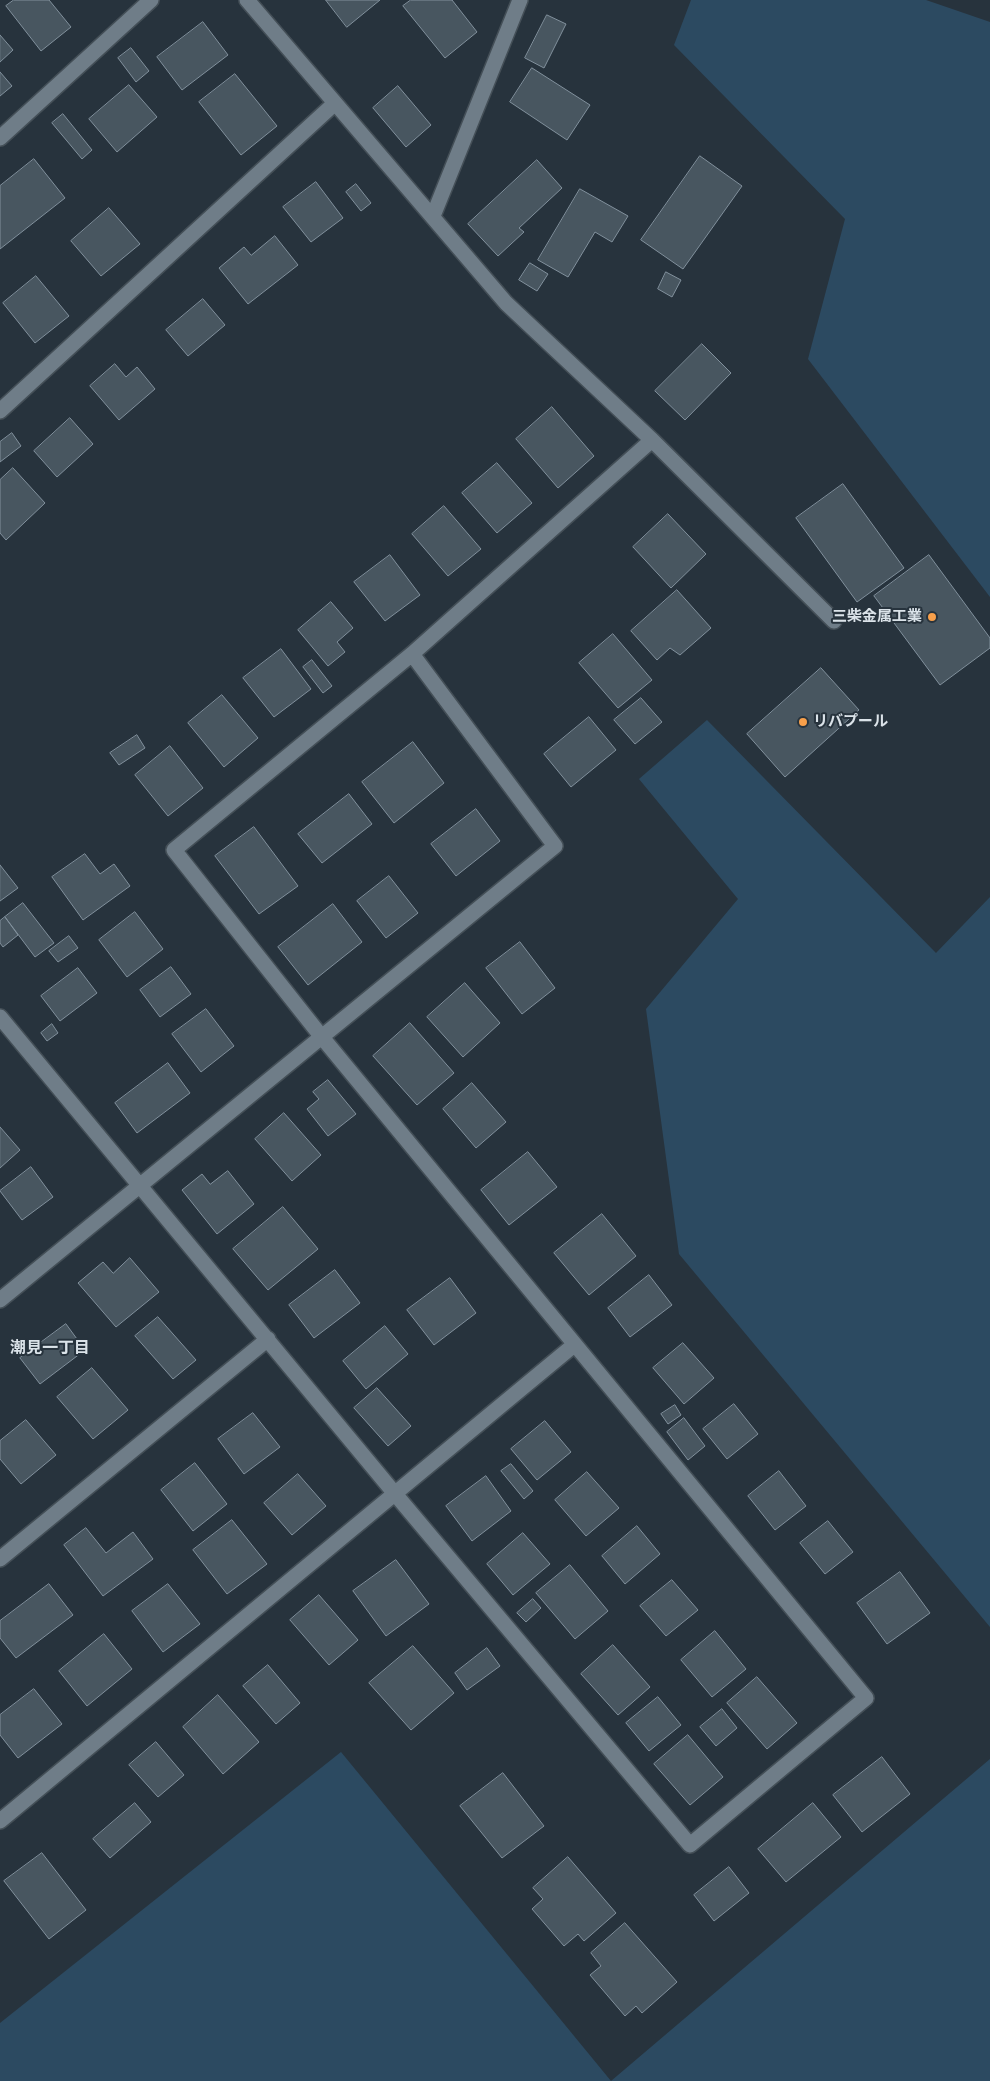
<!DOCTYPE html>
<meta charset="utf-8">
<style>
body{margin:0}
canvas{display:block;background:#27333d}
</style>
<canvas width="990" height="2081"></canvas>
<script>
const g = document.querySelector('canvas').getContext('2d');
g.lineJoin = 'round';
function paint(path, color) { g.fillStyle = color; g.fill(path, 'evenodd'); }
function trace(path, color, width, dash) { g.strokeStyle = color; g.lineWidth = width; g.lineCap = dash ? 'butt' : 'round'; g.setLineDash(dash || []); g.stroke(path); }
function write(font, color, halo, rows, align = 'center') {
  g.font = font + ' Figtree,"Noto Sans JP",sans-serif'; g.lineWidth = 4; g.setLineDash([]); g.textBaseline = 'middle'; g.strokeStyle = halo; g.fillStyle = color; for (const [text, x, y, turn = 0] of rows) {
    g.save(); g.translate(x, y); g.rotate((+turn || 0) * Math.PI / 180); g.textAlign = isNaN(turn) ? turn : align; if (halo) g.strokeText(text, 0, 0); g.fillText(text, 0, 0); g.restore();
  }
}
paint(new Path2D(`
 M 691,0 L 926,0 L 990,22 L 990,597 L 808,359 L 845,219 L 674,45 Z
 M 707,720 L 936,953 L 990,897 L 990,1627 L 679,1254 L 646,1009 L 738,899 L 639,779 Z
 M 341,1752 L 611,2081 L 990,1759 L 990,2081 L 0,2081 L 0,2023 Z`), '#2c4a61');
const building = new Path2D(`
 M 14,0 L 49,0 L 71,27 L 41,51 L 6,6 Z
 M 326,0 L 380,0 L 347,27 Z
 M 411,0 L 452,0 L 477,32 L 445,58 L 403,6 Z
 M 547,15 L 566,24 L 544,68 L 525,58 Z
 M 203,22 L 228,55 L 182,90 L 157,57 Z
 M 0,35 L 13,50 L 0,62 Z
 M 131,48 L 149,71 L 136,82 L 118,58 Z
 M 532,68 L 590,105 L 567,140 L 510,102 Z
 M 0,72 L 12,86 L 0,96 Z
 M 235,74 L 277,126 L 241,155 L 199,102 Z
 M 129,85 L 157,117 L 117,152 L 89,119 Z
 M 398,86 L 431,125 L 406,147 L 373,108 Z
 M 63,114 L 92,150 L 82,159 L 52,123 Z
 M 700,156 L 742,186 L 683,269 L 641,240 Z
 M 34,159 L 65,198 L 0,249 L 0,186 Z
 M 537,160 L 562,188 L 519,228 L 524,232 L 498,256 L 468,224 Z
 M 316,182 L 343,218 L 311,242 L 283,207 Z
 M 356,184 L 371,203 L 361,211 L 346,192 Z
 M 580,189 L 628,216 L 612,242 L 595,232 L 568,277 L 538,260 Z
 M 109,208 L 140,244 L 101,276 L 71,241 Z
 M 275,236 L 298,265 L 248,304 L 219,268 L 244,247 L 251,255 Z
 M 530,263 L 548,274 L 537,291 L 519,280 Z
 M 666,272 L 681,280 L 672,297 L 658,289 Z
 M 36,276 L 69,316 L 35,343 L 3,303 Z
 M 203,299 L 225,325 L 188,356 L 166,330 Z
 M 702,344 L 731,373 L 685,420 L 655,391 Z
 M 115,364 L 126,377 L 137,367 L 155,389 L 119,420 L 90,386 Z
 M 552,407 L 594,456 L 558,488 L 516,439 Z
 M 70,418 L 93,444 L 57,477 L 34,451 Z
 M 12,433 L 21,446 L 0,462 L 0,442 Z
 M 497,463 L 532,503 L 497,533 L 462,493 Z
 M 13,468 L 45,503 L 6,540 L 0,533 L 0,480 Z
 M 843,484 L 904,568 L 857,602 L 796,518 Z
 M 444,506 L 481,549 L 448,576 L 412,534 Z
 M 668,514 L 706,554 L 671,588 L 633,547 Z
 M 390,555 L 420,595 L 385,621 L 354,582 Z
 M 929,555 L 990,638 L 990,648 L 940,685 L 874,596 Z
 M 677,590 L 711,628 L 680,655 L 670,648 L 657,660 L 631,631 Z
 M 331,602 L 353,628 L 337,642 L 345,652 L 328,666 L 298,630 Z
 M 613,634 L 652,680 L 618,708 L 579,663 Z
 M 281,649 L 311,689 L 274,717 L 243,678 Z
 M 312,660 L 332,686 L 323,693 L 303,667 Z
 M 821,668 L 859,710 L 785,777 L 747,734 Z
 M 222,695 L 258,738 L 224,767 L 188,723 Z
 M 641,698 L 662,722 L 635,744 L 614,720 Z
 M 589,717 L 616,750 L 571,787 L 544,754 Z
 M 137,735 L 145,748 L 119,765 L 110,753 Z
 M 413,742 L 444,783 L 394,823 L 362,782 Z
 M 170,746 L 203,788 L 168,816 L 135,775 Z
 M 349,794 L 372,824 L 322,863 L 298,834 Z
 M 476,809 L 500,841 L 456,876 L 431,844 Z
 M 254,827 L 298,886 L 259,914 L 215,856 Z
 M 85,854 L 100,874 L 114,864 L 130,886 L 83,920 L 52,877 Z
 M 0,865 L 18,888 L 0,901 Z
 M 389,876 L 418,913 L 386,938 L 357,901 Z
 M 23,903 L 54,943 L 35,957 L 5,917 Z
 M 333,904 L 362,942 L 308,985 L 278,947 Z
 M 135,912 L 163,949 L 127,977 L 99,940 Z
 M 5,917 L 18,935 L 3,947 L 0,943 L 0,921 Z
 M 69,936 L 78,948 L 58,962 L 49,951 Z
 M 520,942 L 555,988 L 522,1014 L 486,968 Z
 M 171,967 L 191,994 L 160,1017 L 140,990 Z
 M 78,968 L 97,993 L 60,1021 L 41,996 Z
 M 465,983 L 500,1023 L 463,1057 L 427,1017 Z
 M 206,1009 L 234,1046 L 201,1072 L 172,1034 Z
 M 410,1023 L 454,1073 L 417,1105 L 373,1056 Z
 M 52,1024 L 58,1033 L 47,1041 L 41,1033 Z
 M 168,1063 L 190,1093 L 137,1133 L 115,1103 Z
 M 328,1080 L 356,1114 L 328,1136 L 307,1109 L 319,1099 L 313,1092 Z
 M 472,1083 L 506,1122 L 476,1148 L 443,1109 Z
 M 284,1113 L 321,1155 L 292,1181 L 255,1139 Z
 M 0,1127 L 20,1150 L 0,1168 Z
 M 528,1152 L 557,1187 L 509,1225 L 481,1190 Z
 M 31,1167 L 53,1197 L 22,1220 L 0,1191 Z
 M 228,1171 L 254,1204 L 217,1234 L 182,1190 L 202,1174 L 210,1184 Z
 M 283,1207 L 318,1249 L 268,1290 L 233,1249 Z
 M 602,1214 L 636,1256 L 589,1295 L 554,1253 Z
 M 130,1258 L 159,1292 L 116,1327 L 78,1283 L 103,1262 L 113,1273 Z
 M 335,1270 L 360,1303 L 314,1338 L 289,1305 Z
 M 649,1275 L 672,1305 L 630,1337 L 608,1308 Z
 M 450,1278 L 476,1313 L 434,1345 L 407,1310 Z
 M 158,1317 L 196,1360 L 173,1379 L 135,1336 Z
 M 66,1324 L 85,1350 L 40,1384 L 20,1358 Z
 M 385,1326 L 408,1354 L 366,1389 L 343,1361 Z
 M 683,1343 L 714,1378 L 684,1404 L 653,1368 Z
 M 92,1368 L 128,1410 L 93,1439 L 57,1397 Z
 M 377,1388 L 411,1426 L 388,1446 L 354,1408 Z
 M 734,1404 L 758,1434 L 727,1459 L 703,1429 Z
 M 675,1405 L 681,1415 L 668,1424 L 661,1414 Z
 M 253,1413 L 280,1447 L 244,1474 L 218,1439 Z
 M 684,1418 L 705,1446 L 688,1460 L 667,1432 Z
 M 26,1420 L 56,1455 L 21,1484 L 0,1459 L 0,1441 Z
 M 545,1421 L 571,1452 L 537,1480 L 511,1449 Z
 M 195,1463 L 227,1504 L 193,1531 L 161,1490 Z
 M 511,1464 L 533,1491 L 524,1499 L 501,1471 Z
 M 779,1471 L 806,1506 L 775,1530 L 748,1496 Z
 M 587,1472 L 619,1508 L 586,1536 L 555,1500 Z
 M 298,1474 L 326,1506 L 292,1535 L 264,1503 Z
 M 486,1476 L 511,1511 L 472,1541 L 446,1506 Z
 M 232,1520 L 267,1564 L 227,1594 L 193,1550 Z
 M 828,1521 L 853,1552 L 825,1574 L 800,1543 Z
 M 637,1526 L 660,1554 L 625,1584 L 602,1556 Z
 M 86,1528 L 106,1553 L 133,1532 L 153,1559 L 103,1596 L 64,1545 Z
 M 523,1533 L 550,1564 L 513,1595 L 487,1564 Z
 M 396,1560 L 429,1604 L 386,1636 L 353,1591 Z
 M 570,1565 L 608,1611 L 575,1639 L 536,1593 Z
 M 900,1572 L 930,1613 L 887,1644 L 857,1603 Z
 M 672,1580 L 698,1610 L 666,1636 L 640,1606 Z
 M 49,1584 L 73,1615 L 16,1658 L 0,1638 L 0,1621 Z
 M 168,1584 L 200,1624 L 163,1652 L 132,1611 Z
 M 319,1595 L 358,1640 L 329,1665 L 290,1620 Z
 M 533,1599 L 541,1608 L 526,1622 L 517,1613 Z
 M 715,1631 L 746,1669 L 712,1697 L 681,1660 Z
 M 104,1634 L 132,1669 L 87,1706 L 59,1671 Z
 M 613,1645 L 650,1687 L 618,1715 L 581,1674 Z
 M 413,1646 L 454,1693 L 411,1730 L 369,1683 Z
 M 487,1648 L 500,1666 L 467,1690 L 455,1673 Z
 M 268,1665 L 300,1703 L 276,1724 L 243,1686 Z
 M 757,1677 L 797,1723 L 767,1749 L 727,1703 Z
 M 34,1689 L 62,1724 L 18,1758 L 0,1735 L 0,1715 Z
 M 218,1695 L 259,1742 L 223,1774 L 183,1727 Z
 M 658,1697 L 681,1725 L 649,1751 L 626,1723 Z
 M 722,1709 L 737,1728 L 716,1746 L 700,1727 Z
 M 688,1735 L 723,1777 L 690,1805 L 654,1764 Z
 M 156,1742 L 184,1775 L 158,1797 L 129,1765 Z
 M 882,1757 L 910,1794 L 862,1832 L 833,1795 Z
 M 503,1773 L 544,1826 L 502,1858 L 460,1806 Z
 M 135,1803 L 151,1822 L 110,1858 L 93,1839 Z
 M 813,1803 L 841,1837 L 786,1882 L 758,1849 Z
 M 42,1853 L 86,1910 L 49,1939 L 4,1881 Z
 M 568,1857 L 616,1913 L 584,1941 L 578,1934 L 564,1946 L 532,1909 L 543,1899 L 533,1888 Z
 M 729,1867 L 749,1893 L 714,1921 L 694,1895 Z
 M 625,1923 L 677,1982 L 642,2013 L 636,2006 L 625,2016 L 590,1975 L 601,1966 L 591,1953 Z`);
paint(building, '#485660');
trace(building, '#81909c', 1);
const street = new Path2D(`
 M 247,0 L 506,303 L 652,440 L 834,621
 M 0,138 L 151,0
 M 433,216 L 520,0
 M 0,411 L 334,104
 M 0,1017 L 396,1495 L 690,1845 L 866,1698 L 321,1036 L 174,850 L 412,654 L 652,440
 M 0,1300 L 555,846 L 412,654
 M 0,1559 L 268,1339
 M 0,1821 L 574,1345`);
trace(street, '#444f57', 18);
trace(street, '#6f7d88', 15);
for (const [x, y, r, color] of [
 [932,617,5,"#f8a04b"],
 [803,722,5,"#f8a04b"]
]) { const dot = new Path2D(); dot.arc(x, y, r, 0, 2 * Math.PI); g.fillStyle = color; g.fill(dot); trace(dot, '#27333d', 2); }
write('bold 15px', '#dbe3e9', '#27333d', [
 ["三柴金属工業",922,617],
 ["リバプール",813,722,"left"]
], 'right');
write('bold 16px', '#dbe3e9', '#27333d', [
 ["潮見一丁目",50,1348]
]);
</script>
